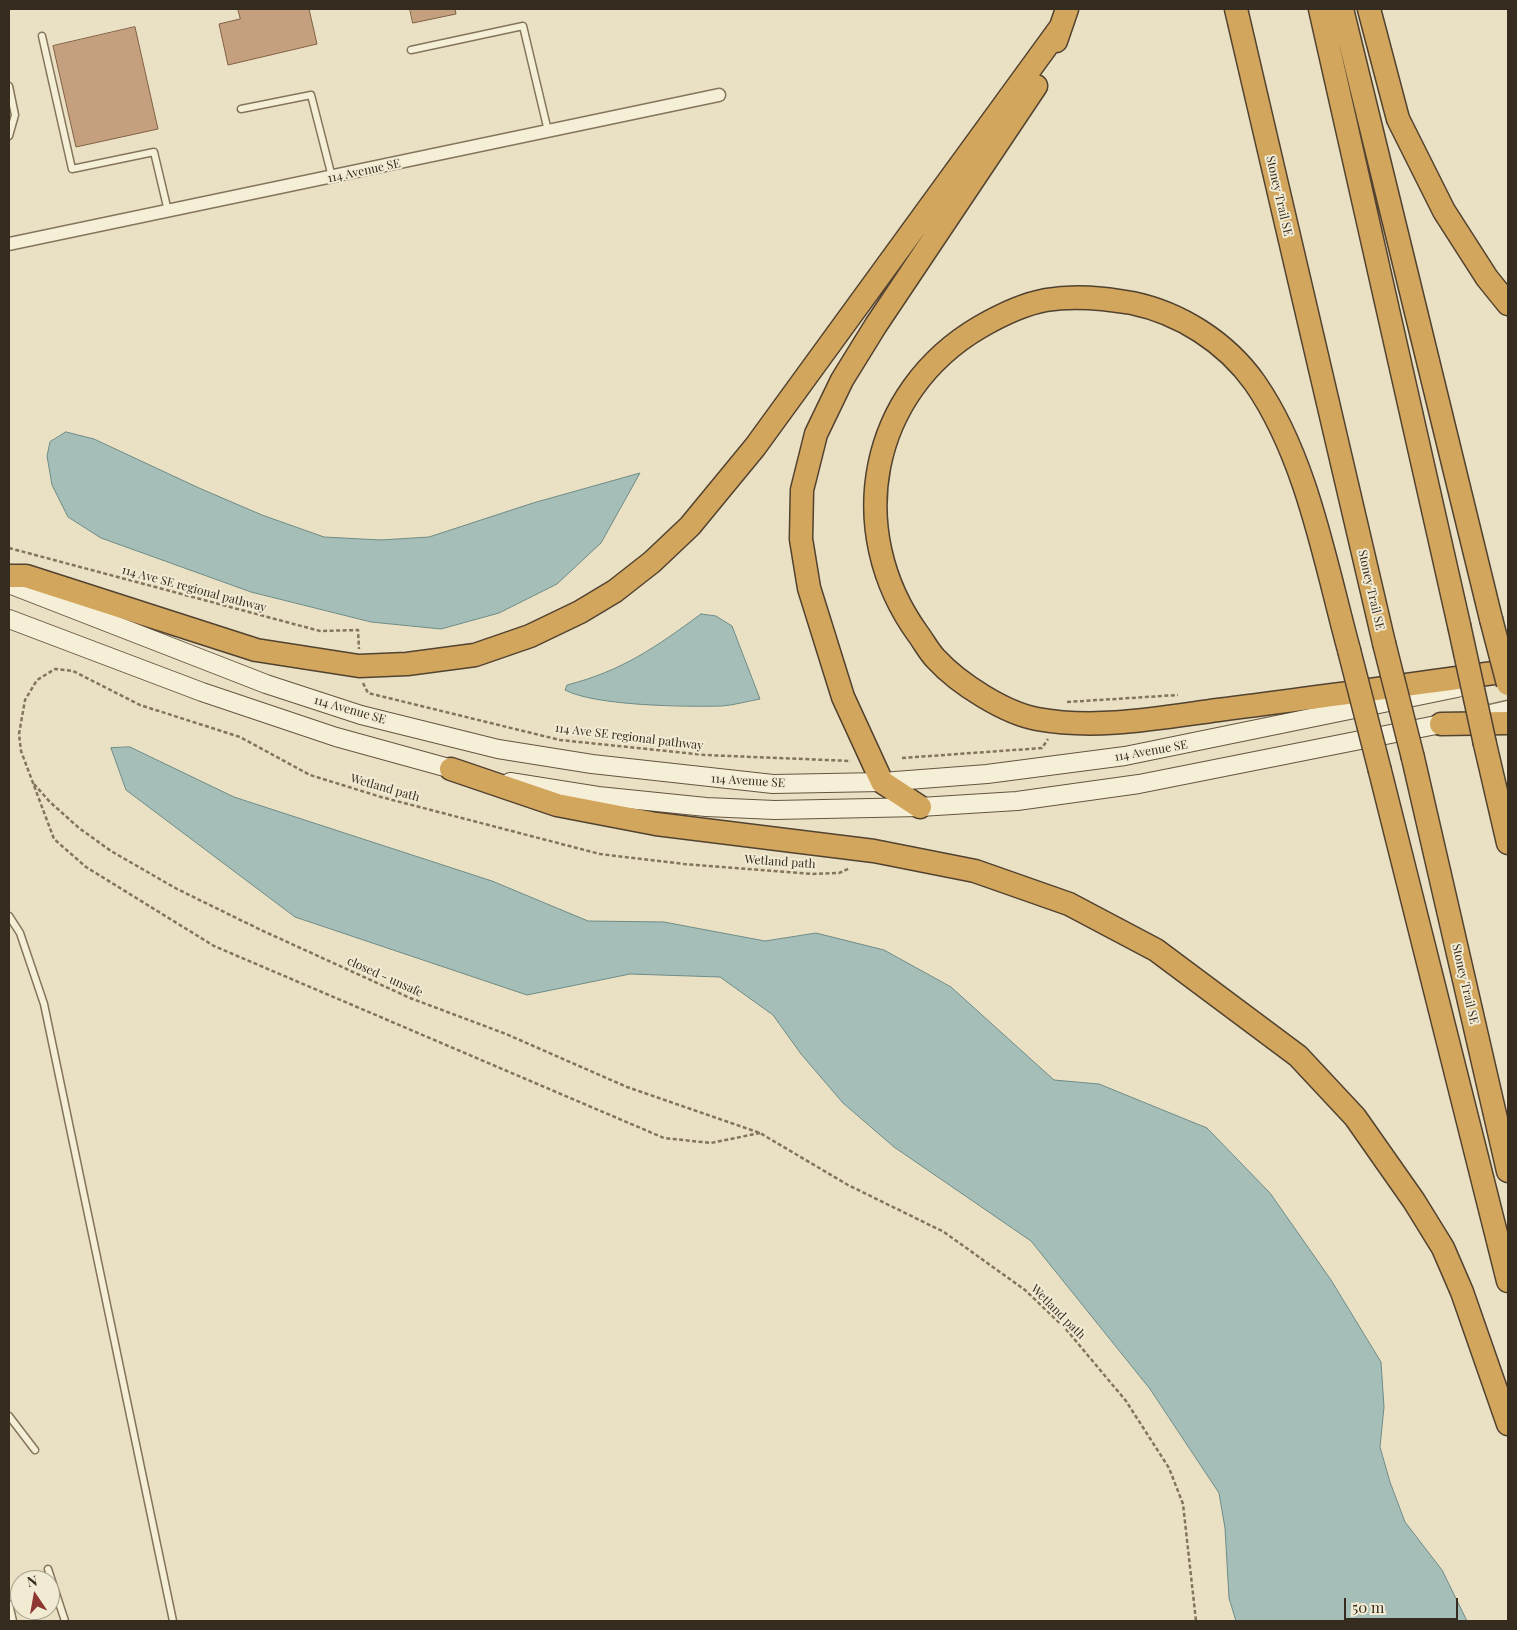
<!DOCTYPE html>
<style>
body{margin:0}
#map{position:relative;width:1517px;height:1630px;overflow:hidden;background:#eae1c5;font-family:"Playfair Display",serif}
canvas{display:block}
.frame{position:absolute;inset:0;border:10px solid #352b1f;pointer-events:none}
.north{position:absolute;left:10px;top:1570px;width:50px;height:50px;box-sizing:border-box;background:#f2ebd4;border:1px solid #a69e8c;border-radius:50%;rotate:348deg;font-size:14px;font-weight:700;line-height:20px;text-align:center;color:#352b1f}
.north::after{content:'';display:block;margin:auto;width:18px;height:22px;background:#8e3732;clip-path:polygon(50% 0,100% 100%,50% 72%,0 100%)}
.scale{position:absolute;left:1344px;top:1598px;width:114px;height:22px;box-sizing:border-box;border:2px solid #352b1f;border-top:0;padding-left:6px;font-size:15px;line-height:18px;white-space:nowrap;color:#352b1f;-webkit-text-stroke:4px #f2ebd4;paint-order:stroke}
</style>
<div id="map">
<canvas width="1517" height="1630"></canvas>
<div class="frame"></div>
<div class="north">N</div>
<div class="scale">50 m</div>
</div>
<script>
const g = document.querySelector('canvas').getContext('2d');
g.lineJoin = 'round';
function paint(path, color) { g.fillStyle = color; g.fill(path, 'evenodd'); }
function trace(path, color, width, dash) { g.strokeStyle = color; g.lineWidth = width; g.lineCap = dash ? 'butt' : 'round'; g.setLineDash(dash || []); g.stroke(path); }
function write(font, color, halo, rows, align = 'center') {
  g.font = font + ' "Playfair Display",serif'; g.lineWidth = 4; g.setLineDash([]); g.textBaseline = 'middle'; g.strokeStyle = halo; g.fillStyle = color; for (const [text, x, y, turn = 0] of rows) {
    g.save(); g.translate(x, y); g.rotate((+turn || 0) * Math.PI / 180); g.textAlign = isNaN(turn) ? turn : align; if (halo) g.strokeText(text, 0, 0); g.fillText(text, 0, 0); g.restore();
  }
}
const water = new Path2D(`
 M 66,432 L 94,439 L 199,488 L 262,515 L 324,537 L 381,540 L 429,537 L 533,503 L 640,473 L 601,543 L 557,584 L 499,613 L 441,629 L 371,622 L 251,592 L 101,538 L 68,517 L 52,485 L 47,456 L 50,442 Z
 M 701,614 L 716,616 L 732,626 L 760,699 C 748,701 735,705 722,706 C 686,707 595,706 565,690 L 567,685 C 622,671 656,647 701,614 Z
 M 130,747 L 234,797 L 492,881 L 588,921 L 664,922 L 765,941 L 816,933 L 884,950 L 951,987 L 1054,1080 L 1099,1084 L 1207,1128 L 1270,1193 L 1331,1280 L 1381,1362 L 1384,1407 L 1380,1447 L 1390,1482 L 1405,1522 L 1442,1570 L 1467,1621 L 1236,1621 L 1229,1598 L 1225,1528 L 1219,1493 L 1150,1389 L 1031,1241 L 894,1147 L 843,1103 L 801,1054 L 773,1015 L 720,977 L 630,974 L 527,995 L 295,917 L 126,790 L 111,748 Z`);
paint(water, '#a6beb8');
trace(water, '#6e8b86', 1);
const building = new Path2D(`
 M 238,9 L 309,9 L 317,44 L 228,65 L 219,24 L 240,19 Z
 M 410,9 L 455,9 L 456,14 L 413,23 Z
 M 135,27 L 158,129 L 76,147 L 53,46 Z`);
paint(building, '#c5a07e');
trace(building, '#816044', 1);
const service = new Path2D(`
 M 42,36 L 72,169 L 154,152 L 168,211
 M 411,50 L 523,26 L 548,131
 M 9,86 L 15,115 L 9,136
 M 241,109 L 311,95 L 332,177
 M 9,916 L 20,933 L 44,1004 L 173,1621
 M 9,1416 L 35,1450
 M 48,1569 L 65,1621
 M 9,1604 L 13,1621`);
const minor = new Path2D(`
 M 9,244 L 719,95`);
const tertiary = new Path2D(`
 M 1473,717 L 1508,709`);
const secondary = new Path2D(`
 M 9,584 L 266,684 L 361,715 L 498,749 L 592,764 L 773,784 L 882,782 L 987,774 L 1125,756 L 1457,688
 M 9,619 L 202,692 L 336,737 L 463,772
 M 510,782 L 598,796 L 706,807 L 775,810 L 920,807 L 1017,801 L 1139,784 L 1441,724`);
const motorway = new Path2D(`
 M 1236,9 L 1384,643
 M 1320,9 L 1459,625
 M 1342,9 L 1491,619
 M 1369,9 L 1398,119 L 1444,211 L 1487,278 L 1508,304
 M 1056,41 L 1067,9
 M 9,576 L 26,576 L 256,650 L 359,666 L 407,664 L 475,655 L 530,636 L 580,612 L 615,591 L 652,562 L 690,526 L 755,447 L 1060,28
 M 1349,650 C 1325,562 1307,458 1255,383 C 1226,342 1180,313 1132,303 C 1103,298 1075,295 1046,300 C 1024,304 999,316 980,327 C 869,392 843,530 918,634 C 924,642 929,652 936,659 C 959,684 1005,713 1037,719 C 1097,730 1159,718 1218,710 C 1315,698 1412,684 1508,671
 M 1441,724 L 1508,723
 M 1485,744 L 1508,843
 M 1413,758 L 1508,1171
 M 451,769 L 557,805 L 656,824 L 874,851 L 975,871 L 1069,904 L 1156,950 L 1298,1056 L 1355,1117 L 1414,1201 L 1443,1248 L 1462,1292 L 1508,1424
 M 1380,771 L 1508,1281
 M 920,807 L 882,782 L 843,697 L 809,588 L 801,539 L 802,490 L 816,434 L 842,380 L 876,325 L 1036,86`);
trace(service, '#84745c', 9);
trace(minor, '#84745c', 15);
trace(tertiary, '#84745c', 19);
trace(secondary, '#655540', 20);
trace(motorway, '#524230', 25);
trace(new Path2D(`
 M 9,548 L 320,631 L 358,630 L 359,649
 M 363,683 L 368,693 L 560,740 L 705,755 L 851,761
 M 1067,702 L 1178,695
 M 902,758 L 1042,748 L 1048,739
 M 34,784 L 50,802 L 79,828 L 111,851 L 177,889 L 261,930 L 410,998 L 506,1034 L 627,1087 L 760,1133 L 848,1185 L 944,1232 L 1025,1290 L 1065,1328 L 1126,1401 L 1169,1468 L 1183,1504 L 1196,1621
 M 760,1133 L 711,1143 L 664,1138 L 214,946 L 86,867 L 54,839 L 21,751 L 19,734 L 25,700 L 37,680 L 55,669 L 73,671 L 140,705 L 240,737 L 310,775 L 381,797 L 600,854 L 684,864 L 812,874 L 839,873 L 850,868`), '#84745c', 2.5, [4, 2.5]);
trace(service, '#f6efd7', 6);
trace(minor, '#f6efd7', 12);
trace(tertiary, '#f6efd7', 16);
trace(secondary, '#f6efd7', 18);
trace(motorway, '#d3a65d', 22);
const motorwayBridge = new Path2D(`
 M 1491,619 L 1508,684
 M 1459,625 L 1485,744
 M 1384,643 L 1413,758
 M 1349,650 L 1380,771`);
trace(motorwayBridge, '#524230', 25, []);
trace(motorwayBridge, '#d3a65d', 22);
write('12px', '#352b1f', '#f2ebd4', [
 ["114 Avenue SE",364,171,-12],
 ["Stoney Trail SE",1279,196,77],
 ["114 Ave SE regional pathway",194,589,15],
 ["Stoney Trail SE",1371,590,77],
 ["114 Avenue SE",350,710,16],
 ["114 Ave SE regional pathway",629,737,7],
 ["114 Avenue SE",1151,751,-10],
 ["114 Avenue SE",748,781,4],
 ["Wetland path",385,788,16],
 ["Wetland path",780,862,4],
 ["closed - unsafe",385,977,24],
 ["Stoney Trail SE",1465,984,77],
 ["Wetland path",1058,1312,45]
]);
</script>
